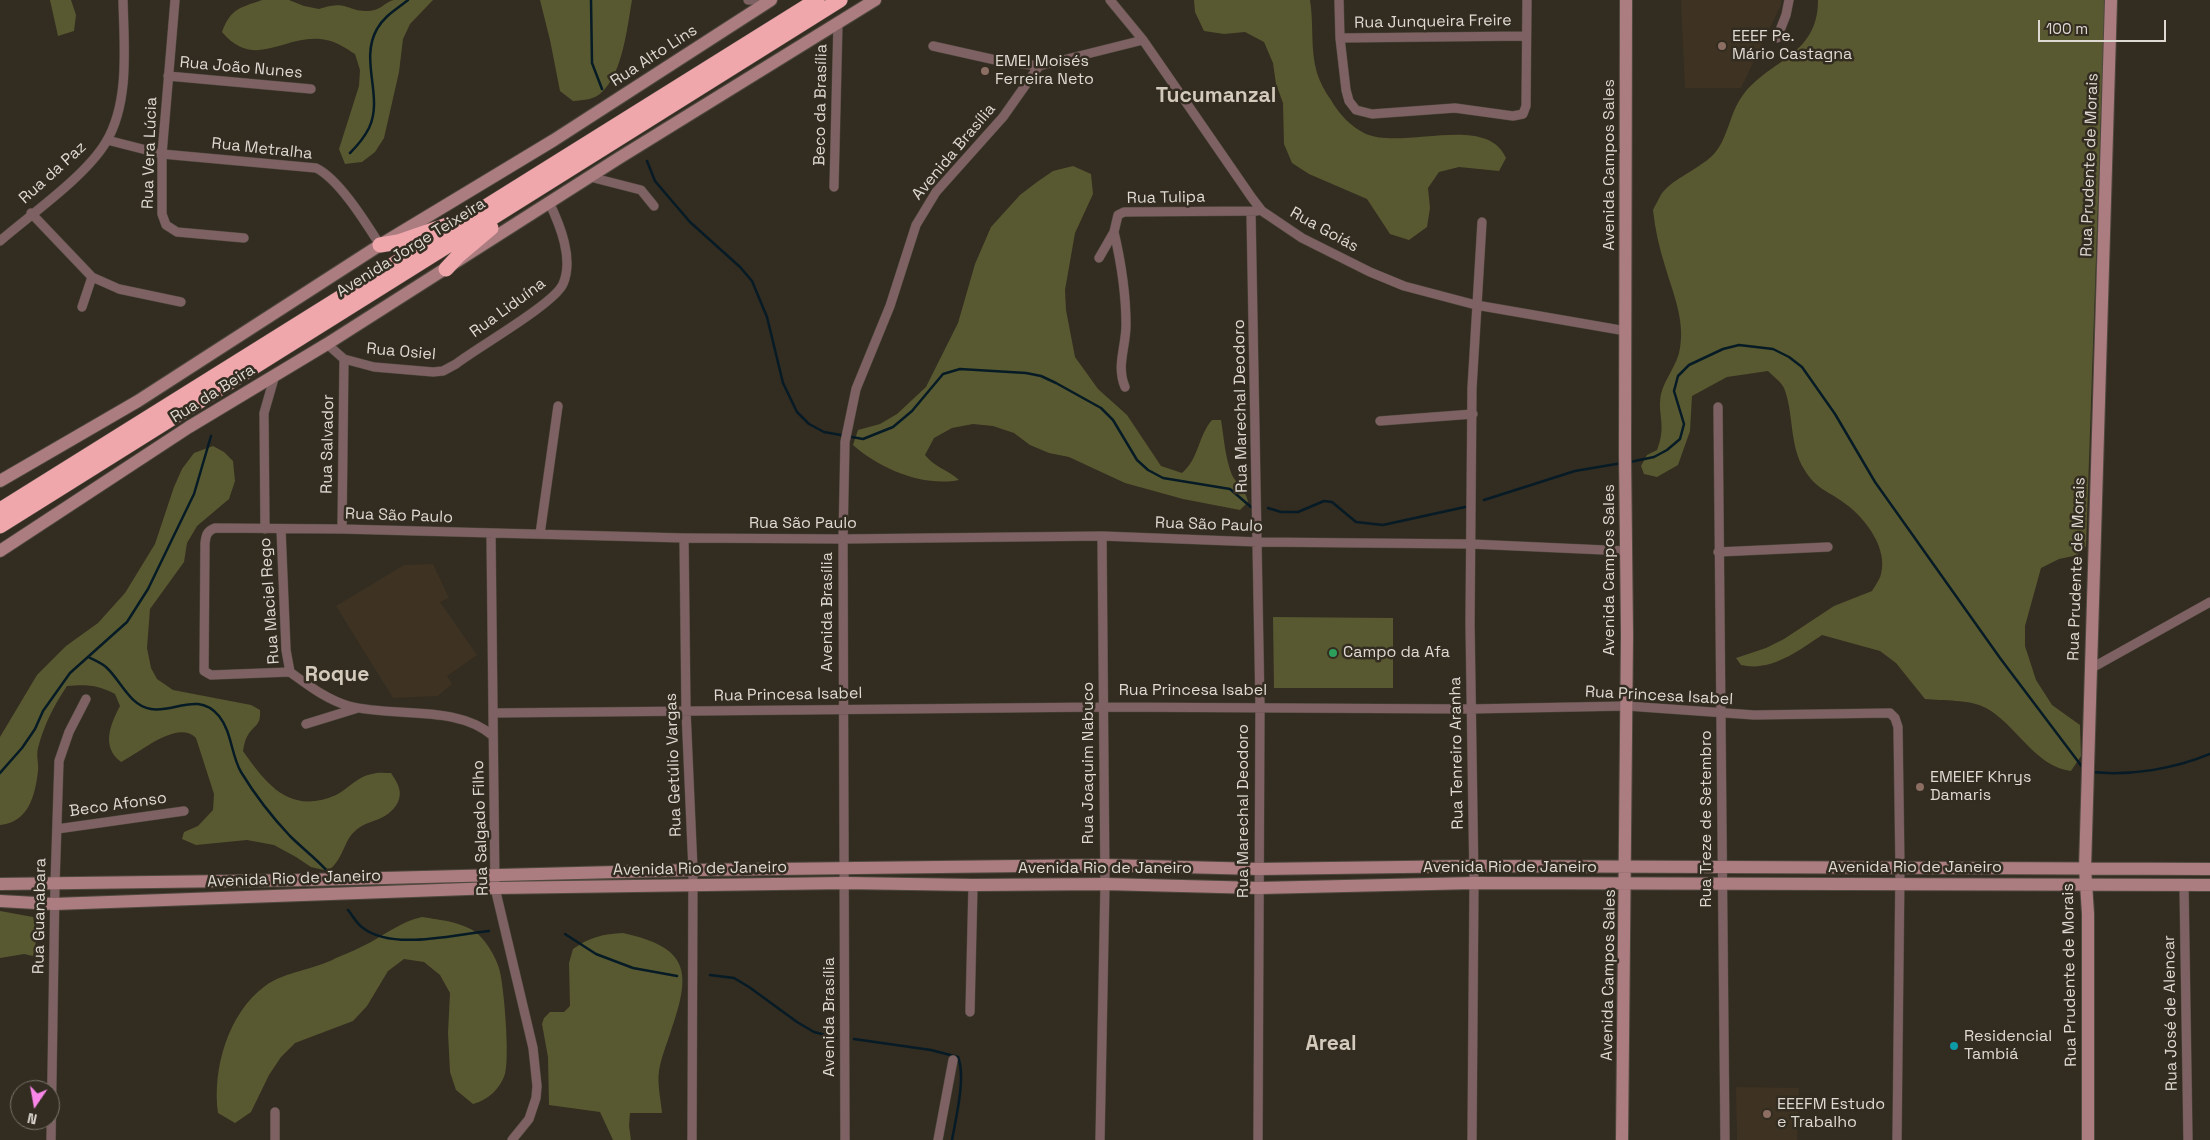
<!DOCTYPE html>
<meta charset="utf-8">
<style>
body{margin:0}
#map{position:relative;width:2210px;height:1140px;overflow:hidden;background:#332c21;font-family:"Space Grotesk",sans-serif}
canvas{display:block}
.north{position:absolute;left:10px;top:1080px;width:50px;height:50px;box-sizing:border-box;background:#332c21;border:1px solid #777268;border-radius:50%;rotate:192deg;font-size:14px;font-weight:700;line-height:20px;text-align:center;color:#dedad3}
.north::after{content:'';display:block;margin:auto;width:18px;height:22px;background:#f987e8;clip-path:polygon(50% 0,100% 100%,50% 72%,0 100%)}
.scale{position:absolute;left:2038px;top:20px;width:128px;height:22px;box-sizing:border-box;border:2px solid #dedad3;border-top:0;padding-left:6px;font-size:15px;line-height:18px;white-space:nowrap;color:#dedad3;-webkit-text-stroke:4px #332c21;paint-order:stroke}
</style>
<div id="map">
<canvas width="2210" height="1140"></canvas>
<div class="north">N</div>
<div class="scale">100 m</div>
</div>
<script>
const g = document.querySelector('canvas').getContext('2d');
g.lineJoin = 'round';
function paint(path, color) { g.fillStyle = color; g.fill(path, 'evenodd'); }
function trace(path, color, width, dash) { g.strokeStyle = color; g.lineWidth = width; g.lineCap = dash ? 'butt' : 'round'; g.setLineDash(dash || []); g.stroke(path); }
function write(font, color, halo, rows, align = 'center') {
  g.font = font + ' "Space Grotesk",sans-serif'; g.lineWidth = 5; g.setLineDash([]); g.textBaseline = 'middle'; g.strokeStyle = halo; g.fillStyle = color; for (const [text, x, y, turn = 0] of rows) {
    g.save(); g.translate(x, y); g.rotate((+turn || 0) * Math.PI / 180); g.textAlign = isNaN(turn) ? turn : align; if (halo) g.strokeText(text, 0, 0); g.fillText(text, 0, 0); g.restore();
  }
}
paint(new Path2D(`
 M 1681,0 L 1781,0 L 1781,5 L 1741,88 L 1685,88 Z
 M 433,564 L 449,598 L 440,602 L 477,655 L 447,676 L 452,684 L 438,696 L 393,698 L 336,606 L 404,565 Z
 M 1736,1087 L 1799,1088 L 1797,1140 L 1737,1140 Z`), '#3e3322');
paint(new Path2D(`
 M 50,0 L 71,0 L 76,15 L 74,31 L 58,36 Z
 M 262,0 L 289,0 L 304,6 L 319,9 C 348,0 344,10 365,11 C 383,11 382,3 394,0 C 405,0 421,0 433,0 L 410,24 L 403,39 L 399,72 L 384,138 L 375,152 L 362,162 L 345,164 L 339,149 L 359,86 L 360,70 L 355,54 C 344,47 334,40 320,39 C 282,36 254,70 222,32 C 231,8 240,8 262,0 Z
 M 540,0 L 632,0 C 627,28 623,72 602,92 C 594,100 584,100 573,101 L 560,91 L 550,40 Z
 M 1194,0 L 1310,0 C 1314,24 1310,49 1317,73 C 1320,82 1325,92 1331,100 C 1339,114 1351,127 1366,134 C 1404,150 1487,113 1506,158 L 1499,171 L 1459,167 L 1439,172 L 1428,188 L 1430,208 L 1427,227 L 1409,240 L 1390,234 L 1367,199 L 1309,174 L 1292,163 L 1284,144 L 1283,103 L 1276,84 L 1273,63 L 1264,42 L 1245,32 L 1224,34 L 1204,31 L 1195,12 Z
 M 1818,0 L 2105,0 L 2086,546 L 2078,555 L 2059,559 L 2041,568 L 2025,626 L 2025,646 L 2036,680 L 2052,705 L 2080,725 L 2081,756 L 2071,771 C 2035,767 2016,724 1986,708 C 1969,699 1943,701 1925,699 L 1896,663 L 1880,651 L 1822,635 C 1798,651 1771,672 1741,665 L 1736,658 L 1766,648 L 1784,639 L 1834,606 L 1872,591 C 1875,586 1880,579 1881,574 C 1888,549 1866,519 1847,505 C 1831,492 1816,490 1804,469 C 1789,445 1794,413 1784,388 C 1781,382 1773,376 1768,371 L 1727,377 L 1692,396 L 1690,431 L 1678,465 L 1657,477 L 1644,474 L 1641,466 L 1647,455 L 1657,450 C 1667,425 1657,415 1661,394 C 1665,378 1678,364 1680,348 C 1685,320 1673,293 1665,266 C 1659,247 1655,229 1653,210 C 1656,204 1659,198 1662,193 C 1674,178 1697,170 1712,156 C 1728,141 1729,113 1743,95 C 1770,59 1818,56 1818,0 Z
 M 1073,166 L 1091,174 L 1093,194 L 1075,233 L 1065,290 L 1066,310 L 1075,357 L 1098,389 L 1127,415 L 1161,466 L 1182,473 C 1199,459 1198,436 1212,420 L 1221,420 C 1224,438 1225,458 1232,475 C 1237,485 1246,490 1248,502 L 1240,510 L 1183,499 L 1125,483 L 1069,457 L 1049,453 L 1030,445 L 1014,433 L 993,426 L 973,424 L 952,428 L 934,438 L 925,455 C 934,467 948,470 959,480 C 923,487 880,469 853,445 L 858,430 L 880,424 L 897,414 L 926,387 L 958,323 L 975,264 L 991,227 L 1020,195 L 1037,182 L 1053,171 Z
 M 213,446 L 224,452 L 233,461 L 235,481 L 229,499 L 197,526 L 187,543 L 184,562 L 150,609 L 147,648 L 151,668 L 157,679 L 173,690 L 251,705 L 260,710 C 261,726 255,724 248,735 C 245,739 244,746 243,751 C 267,785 290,815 336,795 C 348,789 358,776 372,774 C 378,772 385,773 391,773 C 397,782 403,791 398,802 C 387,823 368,818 354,832 C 344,841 343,860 328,871 L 311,867 L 296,857 L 274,845 L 247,840 L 196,845 L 182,839 L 184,832 L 198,826 L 213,810 L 214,794 L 196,738 C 177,719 140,753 121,762 C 101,747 110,725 120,706 L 115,694 C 99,685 86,684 67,686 C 54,705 44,725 38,748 C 36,756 39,764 38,771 C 35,797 28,822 0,825 L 0,737 L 37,675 L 66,646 L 98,623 L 125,593 L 155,544 L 174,487 L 182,469 L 194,453 Z
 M 1273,617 L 1393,618 L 1393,688 L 1274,688 Z
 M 0,911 L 33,917 L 37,936 L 33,956 L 24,954 L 0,958 Z
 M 422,917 C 440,920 465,922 479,935 C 488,944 495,956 499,968 C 504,984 510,1059 505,1074 C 500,1089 488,1100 473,1104 L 456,1090 L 450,1072 L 448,1033 L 450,993 L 440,975 L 424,962 L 404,959 L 388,971 L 367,1006 L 353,1021 L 295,1043 L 281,1057 L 269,1075 L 251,1112 L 235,1123 L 218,1113 C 212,1070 228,1013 265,986 C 286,971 314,970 336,958 C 348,953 360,948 371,942 C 389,932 401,922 422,917 Z
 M 623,933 C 692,948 691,974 670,1034 C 666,1046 661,1058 659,1071 C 657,1084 661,1100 662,1113 L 630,1113 L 629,1126 L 631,1140 L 613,1140 L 600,1112 L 549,1105 L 548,1057 L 542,1024 L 544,1018 L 550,1012 L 564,1012 L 570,1006 L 569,963 L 573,949 C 590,937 603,934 623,933 Z`), '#585930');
trace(new Path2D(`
 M 591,0 L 592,63 L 602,89
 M 350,153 C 357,146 364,138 369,128 C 384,97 359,60 377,29 C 384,16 397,9 408,0
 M 647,161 L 655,181 L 666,194 L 690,222 L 740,267 L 752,281 L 767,317 L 783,383 L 797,412 L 809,424 L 824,432 L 863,439 L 893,427 L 912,411 L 943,374 L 960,369 L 1026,373 L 1041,376 L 1056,383 L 1101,408 L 1113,420 L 1137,460 L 1148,470 L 1163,478 L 1230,489 L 1251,507
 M 1630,462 L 1654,457 L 1667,450 L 1680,439 L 1684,424 L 1674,391 L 1678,376 L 1689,365 L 1723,349 L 1739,345 L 1773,349 L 1789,357 L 1802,367 L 1835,414 L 1875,482 L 2000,658 L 2083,768
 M 1484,500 L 1575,471 L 1622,463
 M 1268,508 L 1281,512 L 1298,512 L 1324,501 L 1332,502 L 1356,522 L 1383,525 L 1465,507
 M 88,657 C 94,660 102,663 107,668 C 121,681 130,706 151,709 C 174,713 198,691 219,716 C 232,732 231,755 241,772 C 255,795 272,817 290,836 C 303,849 317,859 329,873
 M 2092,772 C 2131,776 2174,769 2210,754
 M 0,773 L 22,748 L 35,729 L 43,711 L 70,673 L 127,622 L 148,589 L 194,494 L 211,436
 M 348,910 C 353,916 357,924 363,928 C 393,951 455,934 489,931
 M 565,934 L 596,954 L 633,968 L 677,976
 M 710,975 L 734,978 L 749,987 L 797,1022 L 814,1032 L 836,1038
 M 854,1039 L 931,1050 L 958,1057 C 966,1077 956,1118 952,1140`), '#061b25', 2.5);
const street = new Path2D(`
 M 175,0 L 162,154 L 162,214 L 166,225 L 177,232 L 244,238
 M 748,0 L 763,0
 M 1110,0 L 1143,40 L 1252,198 L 1262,211 L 1302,238 L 1370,272 L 1404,286 L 1476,305 L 1626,331
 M 1339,0 L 1340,38 L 1346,90 L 1349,101 L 1356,110 L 1372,114 L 1455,108 L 1513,116 L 1523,114 L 1526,106 L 1527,0
 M 1340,38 L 1526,36
 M 1777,38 L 1786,15 L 1789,0
 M 933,46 L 1000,61 L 1039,66 L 1143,40
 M 168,76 L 311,89
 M 107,140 L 162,154 L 316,168 C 339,179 366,223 380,245
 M 590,177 L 641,190 L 654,206
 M 834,187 L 838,23
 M 1251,212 L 1260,706 L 1258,1140
 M 31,213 L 92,277 L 119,289 L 181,302
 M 1114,232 C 1121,262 1126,295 1126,325 C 1126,347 1116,366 1125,387
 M 0,241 C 31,214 86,176 106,142 C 130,102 124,45 123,0
 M 1099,258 L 1114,232 L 1118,215 L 1124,212 L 1257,211
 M 82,307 L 92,277
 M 327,344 L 344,359 L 374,367 L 433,372 L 443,371 L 456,364 C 478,347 554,304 563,284 C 574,259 560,225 549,202
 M 1718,407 L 1725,1140
 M 1380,421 L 1473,414
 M 265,529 L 264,413 L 275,375
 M 281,529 L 286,650 L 290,672
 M 342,529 L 344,359
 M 491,534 L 495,888 L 533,1048 L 537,1086 L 536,1098 L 529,1119 L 512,1140
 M 540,534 L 558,406
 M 684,538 L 686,711 L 693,870 L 692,1140
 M 1718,552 L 1828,547
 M 2090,669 L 2210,602
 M 290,672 L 211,675 L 204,671 L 205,543 C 206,535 207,531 215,528 L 342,529 L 684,538 L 843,539 L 1102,536 L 1258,542 L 1471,544 L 1627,551
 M 290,672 C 308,685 327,700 349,706 C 394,718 457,704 493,736
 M 493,713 L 1103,707 L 1470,709 L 1627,706 L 1754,715 L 1890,713 L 1895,718 L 1898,727 L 1900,868 L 1897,1140
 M 306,724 L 358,708
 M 57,829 L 184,811
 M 2184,885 L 2188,1140
 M 970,1012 L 973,885
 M 275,1112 L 275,1140
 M 51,1140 L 55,884 L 59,761 L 69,732 L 86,699
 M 845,1140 L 843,539 L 845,442 L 856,389 L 890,306 L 916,225 L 936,192 L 1003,117 L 1039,66
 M 938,1140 L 953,1060
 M 1100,1140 L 1105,884 L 1102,536
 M 1472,1140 L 1474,883 L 1470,623 L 1472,388 L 1482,222`);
const secondary = new Path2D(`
 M 0,481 L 138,401 L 380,245 L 554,140 L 771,0
 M 0,551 L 189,427 L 327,344 L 619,158 L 875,0
 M 0,884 L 307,880 L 693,870 L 1104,865 L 1259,869 L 1474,866 L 2210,869
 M 0,901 L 54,904 L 495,888 L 845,883 L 973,885 L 1105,884 L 1259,888 L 1474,883 L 2210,885
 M 1622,1140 L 1627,635 L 1625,454 L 1626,0
 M 2088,1140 L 2088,914 L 2085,868 L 2111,0`);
const highway = new Path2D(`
 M 380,245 L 398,242 L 447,225
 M 446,269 L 459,255 L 491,228
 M 0,510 L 817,0
 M 0,526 L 840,0`);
trace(street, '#4e483d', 10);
trace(secondary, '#4e483d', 14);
trace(highway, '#4e483d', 16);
trace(street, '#7e6162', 9);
trace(secondary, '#ac7d80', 12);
trace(highway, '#efa7ac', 15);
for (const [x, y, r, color] of [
 [1722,46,5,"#8d6e63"],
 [985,71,5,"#8d6e63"],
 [1333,653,5,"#2e9e5b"],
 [1920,787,5,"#8d6e63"],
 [1954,1046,5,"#0f9aa8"],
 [1767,1114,5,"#8d6e63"]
]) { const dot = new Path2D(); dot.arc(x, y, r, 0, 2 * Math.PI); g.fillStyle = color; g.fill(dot); trace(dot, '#332c21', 2); }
write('16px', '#dedad3', '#332c21', [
 ["Rua Junqueira Freire",1433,22,-1],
 ["Rua Alto Lins",654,56,-33],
 ["Rua João Nunes",241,68,5],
 ["Beco da Brasília",821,105,-89],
 ["Rua Metralha",262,149,6],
 ["Avenida Brasília",954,152,-50],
 ["Rua Vera Lúcia",150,153,-88],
 ["Avenida Campos Sales",1610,165,-90],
 ["Rua Prudente de Morais",2090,165,-88],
 ["Rua da Paz",53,173,-42],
 ["Rua Tulipa",1166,198,-1],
 ["Rua Goiás",1324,230,29],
 ["Avenida Jorge Teixeira",411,248,-32],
 ["Rua Liduína",508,308,-36],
 ["Rua Osiel",401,352,5],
 ["Rua da Beira",213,394,-32],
 ["Rua Marechal Deodoro",1241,406,-91],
 ["Rua Salvador",328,444,-89],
 ["Rua São Paulo",399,516,2],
 ["Rua São Paulo",803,524],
 ["Rua São Paulo",1209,525,2],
 ["Rua Prudente de Morais",2077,569,-88],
 ["Avenida Campos Sales",1610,570,-90],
 ["Rua Maciel Rego",270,601,-94],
 ["Avenida Brasília",828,612,-90],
 ["Rua Princesa Isabel",1193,691],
 ["Rua Princesa Isabel",788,695,-1],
 ["Rua Princesa Isabel",1659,696,3],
 ["Rua Tenreiro Aranha",1457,753,-91],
 ["Rua Joaquim Nabuco",1089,763,-90],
 ["Rua Getúlio Vargas",674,765,-92],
 ["Beco Afonso",118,805,-8],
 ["Rua Marechal Deodoro",1244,811,-90],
 ["Rua Treze de Setembro",1707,819,-90],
 ["Rua Salgado Filho",481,828,-92],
 ["Avenida Rio de Janeiro",1510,868],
 ["Avenida Rio de Janeiro",1915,868],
 ["Avenida Rio de Janeiro",700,869,-1],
 ["Avenida Rio de Janeiro",1105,869],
 ["Avenida Rio de Janeiro",294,879,-2],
 ["Rua Guanabara",40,916,-89],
 ["Avenida Campos Sales",1609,975,-89],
 ["Rua Prudente de Morais",2070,975,-91],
 ["Rua José de Alencar",2171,1013,-91],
 ["Avenida Brasília",830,1017,-90]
]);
write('16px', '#dedad3', '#332c21', [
 ["EEEF Pe.",1732,37],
 ["Mário Castagna",1732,55],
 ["EMEI Moisés",995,62],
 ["Ferreira Neto",995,80],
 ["Campo da Afa",1343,653],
 ["EMEIEF Khrys",1930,778],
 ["Damaris",1930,796],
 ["Residencial",1964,1037],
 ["Tambiá",1964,1055],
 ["EEEFM Estudo",1777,1105],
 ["e Trabalho",1777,1123]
], 'left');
write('bold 21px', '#d3cabc', '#332c21', [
 ["Tucumanzal",1216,96],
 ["Roque",337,675],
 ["Areal",1331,1044]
]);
</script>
